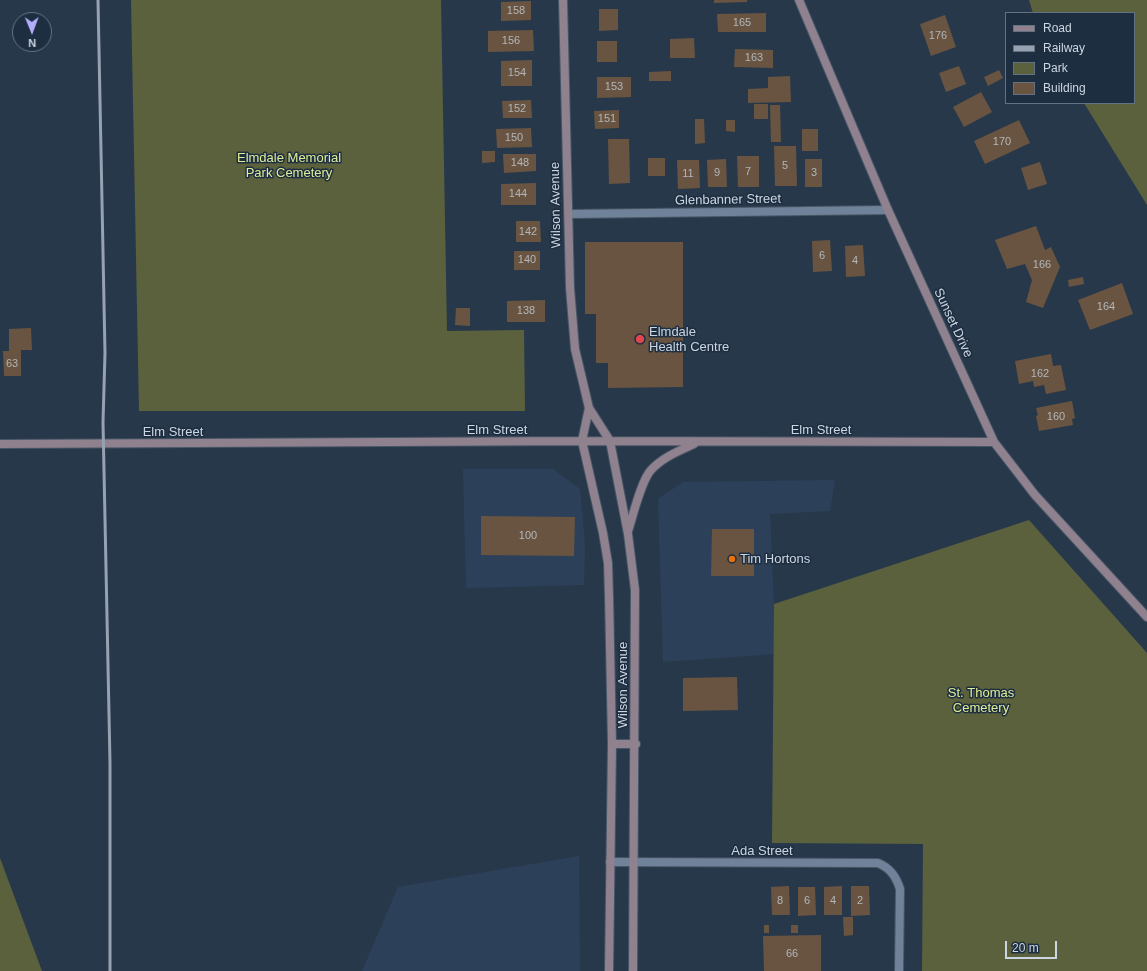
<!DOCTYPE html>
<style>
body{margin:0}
#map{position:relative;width:1147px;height:971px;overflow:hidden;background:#28384b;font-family:Arial,sans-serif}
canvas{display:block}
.legend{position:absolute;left:1005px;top:12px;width:130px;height:92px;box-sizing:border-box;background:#1e2e41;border:1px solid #647181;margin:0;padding:5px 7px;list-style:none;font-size:12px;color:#ccd6e2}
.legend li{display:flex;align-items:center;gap:8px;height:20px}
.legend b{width:20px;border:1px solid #647181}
.north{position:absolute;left:12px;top:12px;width:40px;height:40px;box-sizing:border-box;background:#1e2e41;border:1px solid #647181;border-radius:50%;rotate:179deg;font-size:11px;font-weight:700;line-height:16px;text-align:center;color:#ccd6e2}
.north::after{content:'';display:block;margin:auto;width:14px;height:18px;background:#b3adf9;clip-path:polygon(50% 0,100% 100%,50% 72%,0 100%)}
.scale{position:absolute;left:1005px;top:941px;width:52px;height:18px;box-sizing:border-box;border:2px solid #ccd6e2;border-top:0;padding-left:5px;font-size:12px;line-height:14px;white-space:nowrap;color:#ccd6e2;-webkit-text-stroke:3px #1e2e41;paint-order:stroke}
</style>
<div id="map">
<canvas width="1147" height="971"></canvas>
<ul class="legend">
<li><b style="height:5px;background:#90818f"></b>Road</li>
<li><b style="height:5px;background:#96a2b1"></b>Railway</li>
<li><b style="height:11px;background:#5b613d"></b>Park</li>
<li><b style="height:11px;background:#685440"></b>Building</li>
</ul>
<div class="north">N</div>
<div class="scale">20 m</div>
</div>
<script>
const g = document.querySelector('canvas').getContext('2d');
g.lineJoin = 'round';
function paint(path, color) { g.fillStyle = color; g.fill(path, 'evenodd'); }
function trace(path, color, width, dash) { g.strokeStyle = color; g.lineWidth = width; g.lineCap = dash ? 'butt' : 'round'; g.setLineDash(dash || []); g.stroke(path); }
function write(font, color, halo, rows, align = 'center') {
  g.font = font + ' Arial,sans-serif'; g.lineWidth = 3; g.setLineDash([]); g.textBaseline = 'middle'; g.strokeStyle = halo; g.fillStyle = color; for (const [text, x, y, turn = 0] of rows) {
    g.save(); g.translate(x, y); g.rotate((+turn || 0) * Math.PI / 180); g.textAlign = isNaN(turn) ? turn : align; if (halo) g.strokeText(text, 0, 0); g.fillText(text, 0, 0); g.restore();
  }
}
paint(new Path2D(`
 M 463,469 L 553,469 L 580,489 L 585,545 L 584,585 L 466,588 Z
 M 835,480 L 830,511 L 770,514 L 774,604 L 774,654 L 663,662 L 658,499 L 683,482 Z
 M 579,856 L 580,971 L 362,971 L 398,887 Z`), '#2c4159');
paint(new Path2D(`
 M 131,0 L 441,0 L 447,331 L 524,330 L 525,411 L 139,411 Z
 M 1029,0 L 1147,0 L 1147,205 L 1084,103 L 1134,103 L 1134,13 L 1033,13 Z
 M 1029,520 L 1147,653 L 1147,971 L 922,971 L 923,844 L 772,843 L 774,604 Z
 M 0,858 L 42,971 L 0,971 Z`), '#5b613d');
paint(new Path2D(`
 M 714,0 L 747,0 L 747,2 L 714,3 Z
 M 531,1 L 531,20 L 501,21 L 501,2 Z
 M 599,9 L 618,9 L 618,30 L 599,31 Z
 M 766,13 L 766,32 L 718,32 L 717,14 Z
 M 945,15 L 956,47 L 931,56 L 920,24 Z
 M 533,30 L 534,51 L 488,52 L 488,31 Z
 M 694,38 L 695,58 L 670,58 L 670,39 Z
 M 597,41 L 617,41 L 617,62 L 597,62 Z
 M 735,49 L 773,50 L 773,68 L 734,67 Z
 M 532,60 L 532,86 L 501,86 L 501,61 Z
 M 959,66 L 966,84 L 946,92 L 939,73 Z
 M 999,70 L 1003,78 L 988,86 L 984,77 Z
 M 671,71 L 671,81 L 649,81 L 649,72 Z
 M 790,76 L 791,102 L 748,103 L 748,89 L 768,88 L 768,77 Z
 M 597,77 L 631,77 L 631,97 L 597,98 Z
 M 981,92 L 992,112 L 964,127 L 953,107 Z
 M 531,100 L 532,118 L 503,118 L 502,101 Z
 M 754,104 L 768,104 L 768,119 L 754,119 Z
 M 770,105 L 780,105 L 781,142 L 771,142 Z
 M 619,110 L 619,128 L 595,129 L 594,111 Z
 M 695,119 L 704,119 L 705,143 L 695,144 Z
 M 726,120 L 735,120 L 735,132 L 726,131 Z
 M 1019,120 L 1030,143 L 985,164 L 974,141 Z
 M 531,128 L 532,147 L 497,148 L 496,129 Z
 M 802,129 L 818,129 L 818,151 L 802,151 Z
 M 608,139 L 629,139 L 630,183 L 609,184 Z
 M 774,146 L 796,146 L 797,186 L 775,186 Z
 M 482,151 L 495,151 L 495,162 L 482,163 Z
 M 503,154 L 536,154 L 536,171 L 504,173 Z
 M 737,156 L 759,156 L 759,187 L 738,187 Z
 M 648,158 L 665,158 L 665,176 L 648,176 Z
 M 726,159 L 727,187 L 708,187 L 707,160 Z
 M 805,159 L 822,159 L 822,187 L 805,187 Z
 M 677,160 L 699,160 L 700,188 L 678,189 Z
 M 1040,162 L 1047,184 L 1028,190 L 1021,168 Z
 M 536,183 L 536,205 L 501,205 L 501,184 Z
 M 516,221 L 540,221 L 541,242 L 516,242 Z
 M 1036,226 L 1045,250 L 1051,247 L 1060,267 L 1043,308 L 1026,302 L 1032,280 L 1025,264 L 1007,269 L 995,240 Z
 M 830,240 L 832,271 L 813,272 L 812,241 Z
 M 585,242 L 683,242 L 683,387 L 608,388 L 608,363 L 596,363 L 596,314 L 585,314 Z
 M 863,245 L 865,276 L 846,277 L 845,246 Z
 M 514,251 L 540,251 L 540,270 L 514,270 Z
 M 1083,277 L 1084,284 L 1069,287 L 1068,280 Z
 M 1122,283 L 1133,314 L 1090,330 L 1078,300 Z
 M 545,300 L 545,322 L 507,322 L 507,301 Z
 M 456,308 L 470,308 L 470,326 L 455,325 Z
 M 31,328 L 32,350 L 21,350 L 21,376 L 4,376 L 3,351 L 9,351 L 9,329 Z
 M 1051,354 L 1053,366 L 1061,365 L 1066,390 L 1046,394 L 1044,385 L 1034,387 L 1033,381 L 1019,384 L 1015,361 Z
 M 1072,401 L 1075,418 L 1072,419 L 1073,425 L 1039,431 L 1036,416 L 1038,415 L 1036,408 Z
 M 481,516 L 575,517 L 574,556 L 481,555 Z
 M 712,529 L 754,529 L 754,576 L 711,576 Z
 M 737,677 L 738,710 L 683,711 L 683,678 Z
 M 789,886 L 790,915 L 772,915 L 771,887 Z
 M 842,886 L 842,915 L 824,915 L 824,887 Z
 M 851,886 L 869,886 L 870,915 L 851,916 Z
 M 798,887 L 815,887 L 816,915 L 798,916 Z
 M 843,917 L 853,917 L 853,935 L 844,936 Z
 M 764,925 L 769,925 L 769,933 L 764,933 Z
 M 791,925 L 798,925 L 798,933 L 791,933 Z
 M 821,935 L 821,971 L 764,971 L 763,936 Z`), '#685440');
const street = new Path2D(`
 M 569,214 L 888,210
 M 610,862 L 878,863 C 890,868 896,876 900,889 L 899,971`);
const secondary = new Path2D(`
 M 563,0 L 570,288 L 575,349 L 589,408 L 582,441 L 603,533 L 608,563 L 609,596 L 612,744 L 609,971
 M 799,0 L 888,210 L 994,442 L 1035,495 L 1147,617
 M 589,408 L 610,441 L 628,534 L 635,590 L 633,971
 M 0,444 L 582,441 L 994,442
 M 628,531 C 633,516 641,481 651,470 C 663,457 679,451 694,444
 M 612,744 L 636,744`);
trace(street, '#485666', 10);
trace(secondary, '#485666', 10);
trace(street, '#708299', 8);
trace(secondary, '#90818f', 8);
trace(new Path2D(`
 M 98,0 L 105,353 L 103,422 L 110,763 L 110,971`), '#96a2b1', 3);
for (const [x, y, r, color] of [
 [640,339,5,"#e0444e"],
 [732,559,4,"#e8710a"]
]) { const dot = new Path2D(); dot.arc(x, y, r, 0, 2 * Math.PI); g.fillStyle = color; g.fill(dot); trace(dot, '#1e2e41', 1.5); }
write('11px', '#b3b6ba', null, [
 ["158",516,11],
 ["165",742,23],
 ["176",938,36],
 ["156",511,41],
 ["163",754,58],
 ["154",517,73],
 ["153",614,87],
 ["152",517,109],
 ["151",607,119],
 ["150",514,138],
 ["170",1002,142],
 ["148",520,163],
 ["5",785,166],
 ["7",748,172],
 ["9",717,173],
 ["3",814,173],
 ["11",688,174],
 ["144",518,194],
 ["142",528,232],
 ["6",822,256],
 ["140",527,260],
 ["4",855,261],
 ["166",1042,265],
 ["164",1106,307],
 ["138",526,311],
 ["63",12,364],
 ["162",1040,374],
 ["160",1056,417],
 ["100",528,536],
 ["8",780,901],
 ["6",807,901],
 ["4",833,901],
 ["2",860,901],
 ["66",792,954]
]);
write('13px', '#dfed97', '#1e2e41', [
 ["Elmdale Memorial",289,158],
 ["Park Cemetery",289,173],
 ["St. Thomas",981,693],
 ["Cemetery",981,708]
]);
write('13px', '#ccd6e2', '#1e2e41', [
 ["Glenbanner Street",728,200,-1],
 ["Wilson Avenue",556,205,-91],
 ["Sunset Drive",953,323,65],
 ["Elm Street",497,430],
 ["Elm Street",821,430],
 ["Elm Street",173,432],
 ["Wilson Avenue",623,685,-90],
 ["Ada Street",762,851]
]);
write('13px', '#ccd6e2', '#1e2e41', [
 ["Elmdale",649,332],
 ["Health Centre",649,347],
 ["Tim Hortons",740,559]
], 'left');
</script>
